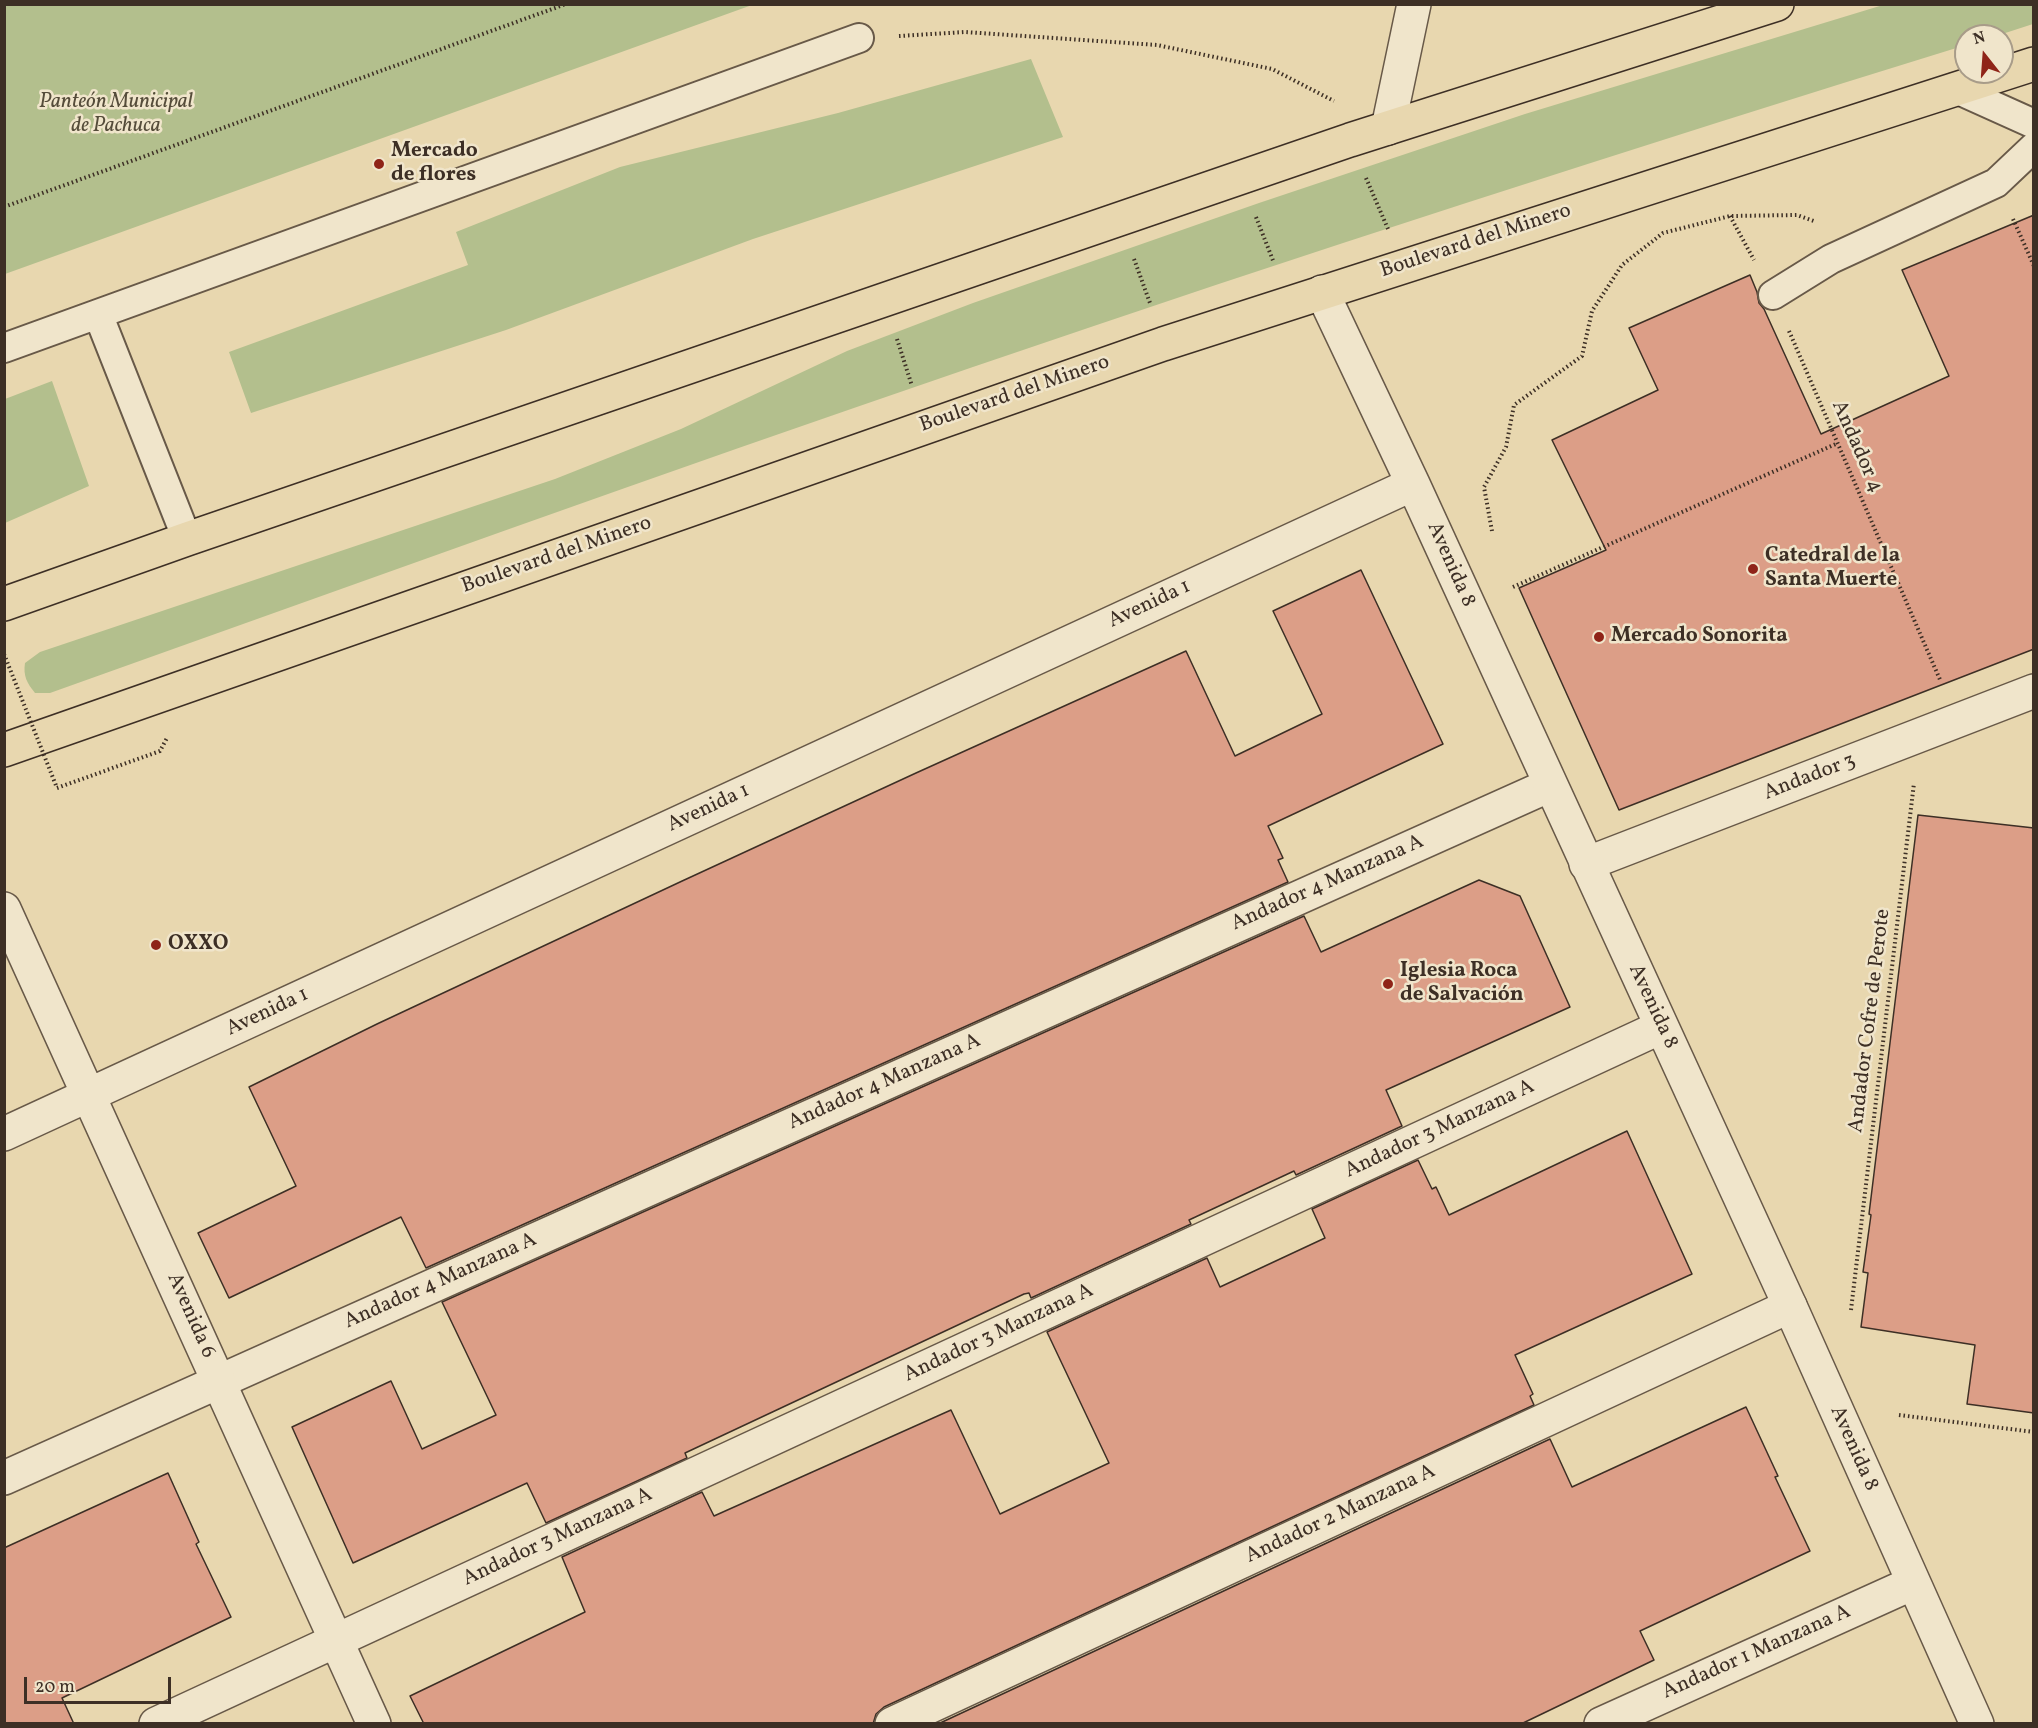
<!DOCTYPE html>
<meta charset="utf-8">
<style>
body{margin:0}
#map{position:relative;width:2038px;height:1728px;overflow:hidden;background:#e8d7af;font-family:Vollkorn,serif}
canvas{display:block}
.frame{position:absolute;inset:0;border:6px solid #3d2f25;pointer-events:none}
.north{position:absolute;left:1954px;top:24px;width:60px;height:60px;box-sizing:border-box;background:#f0e5cb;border:2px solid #a89c89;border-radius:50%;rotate:343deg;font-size:16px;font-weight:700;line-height:24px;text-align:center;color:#3d2f25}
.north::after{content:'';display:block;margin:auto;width:21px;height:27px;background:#8f2418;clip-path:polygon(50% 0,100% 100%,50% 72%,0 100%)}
.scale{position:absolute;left:24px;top:1677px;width:147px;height:27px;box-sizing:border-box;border:3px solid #3d2f25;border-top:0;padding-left:8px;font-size:18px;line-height:21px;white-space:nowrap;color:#3d2f25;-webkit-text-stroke:4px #f0e5cb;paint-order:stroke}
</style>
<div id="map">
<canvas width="2038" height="1728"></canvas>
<div class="frame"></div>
<div class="north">N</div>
<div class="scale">20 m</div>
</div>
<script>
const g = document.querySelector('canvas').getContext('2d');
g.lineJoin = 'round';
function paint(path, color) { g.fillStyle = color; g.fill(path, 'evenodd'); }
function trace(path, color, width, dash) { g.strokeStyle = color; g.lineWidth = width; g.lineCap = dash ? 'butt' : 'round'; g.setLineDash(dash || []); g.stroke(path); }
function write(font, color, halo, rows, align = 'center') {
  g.font = font + ' Vollkorn,serif'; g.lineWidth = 5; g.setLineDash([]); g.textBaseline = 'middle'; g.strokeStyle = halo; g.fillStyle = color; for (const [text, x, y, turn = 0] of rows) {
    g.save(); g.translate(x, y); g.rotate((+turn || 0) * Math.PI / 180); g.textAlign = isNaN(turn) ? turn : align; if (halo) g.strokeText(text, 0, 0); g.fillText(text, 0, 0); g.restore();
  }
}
paint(new Path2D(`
 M 5,4 L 752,4 L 752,5 L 5,274 Z
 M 1883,5 L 2033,5 L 2033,24 L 1996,36 L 1966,36 L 1966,45 C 1633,148 1300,255 970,368 C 662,473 356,584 50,693 L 35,693 C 27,683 23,676 25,663 L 40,652 L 555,479 L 681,429 L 847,351 L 973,303 L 1259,203 L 1525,114 Z
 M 1031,59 L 1063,137 L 753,239 L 506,330 L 251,413 L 229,352 L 468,265 L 456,232 L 620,167 L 838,113 Z
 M 52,381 L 89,486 L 5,523 L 5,399 Z`), '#b3bf8d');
const building = new Path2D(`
 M 2034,215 L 2034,649 L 1619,810 L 1519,588 L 1606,550 L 1552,440 L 1658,390 L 1629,328 L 1750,275 L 1757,292 L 1759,303 L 1764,309 L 1821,434 L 1949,376 L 1902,270 Z
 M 1361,570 L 1443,744 L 1268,826 L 1283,858 L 1278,860 L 1288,882 L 426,1268 L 401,1217 L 229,1298 L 198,1233 L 296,1186 L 249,1087 L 377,1024 L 680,882 L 916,773 L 1186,651 L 1235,756 L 1322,714 L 1273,611 Z
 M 1918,815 L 2034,828 L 2034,1413 L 1967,1404 L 1975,1345 L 1861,1327 L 1868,1273 L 1863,1272 L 1871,1215 L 1869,1214 Z
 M 1479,880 L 1520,896 L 1570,1007 L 1386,1090 L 1402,1126 L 1296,1175 L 1294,1171 L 1189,1220 L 1191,1224 L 1031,1298 L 1029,1293 L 1024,1294 L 685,1453 L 687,1458 L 546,1523 L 527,1483 L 353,1563 L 292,1427 L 391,1381 L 422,1449 L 496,1415 L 442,1302 L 1304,916 L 1321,952 Z
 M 1627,1131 L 1692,1274 L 1515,1355 L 1533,1394 L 1530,1396 L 1534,1405 L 884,1707 L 876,1714 L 873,1724 L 424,1724 L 410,1696 L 585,1612 L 562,1557 L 702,1492 L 714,1516 L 951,1410 L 1000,1514 L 1109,1463 L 1047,1332 L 1207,1258 L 1220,1287 L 1325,1238 L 1312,1209 L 1418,1160 L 1432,1189 L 1436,1187 L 1449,1215 Z
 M 1746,1407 L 1778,1476 L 1775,1477 L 1810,1551 L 1640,1631 L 1654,1660 L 1521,1724 L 938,1724 L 1550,1439 L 1572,1487 Z
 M 168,1473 L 199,1542 L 196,1544 L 231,1617 L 62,1698 L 74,1724 L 4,1724 L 4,1548 Z`);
paint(building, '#dc9e87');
trace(building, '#3d2f25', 1.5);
const service = new Path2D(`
 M 1954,88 L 2034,124
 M 1773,295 L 1831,259 L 1996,183 L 2034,147
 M 98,314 L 187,539
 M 4,348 L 859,38`);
const minor = new Path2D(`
 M 1388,128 L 1414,4
 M 1586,864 L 2034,691
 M 4,1478 L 1550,785
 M 156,1724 L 1661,1027
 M 892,1724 L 1790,1306
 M 1601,1724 L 1913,1583`);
const tertiary = new Path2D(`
 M 1322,292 L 1413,484 L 1790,1306 L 1977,1724
 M 4,909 L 374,1724
 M 4,1134 L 1413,484`);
const primary = new Path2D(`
 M 4,604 L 187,539 L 1350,140 L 1777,4
 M 4,750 L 1163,344 L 2034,64`);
trace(service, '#685948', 32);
trace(minor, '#685948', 36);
trace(tertiary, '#685948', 36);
trace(primary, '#3d2f25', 36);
trace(new Path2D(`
 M 899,36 L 965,32 L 1157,45 L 1272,69 L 1334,101
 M 1366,178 L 1388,229
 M 4,207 L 566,4
 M 1730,216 L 1754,260
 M 1256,217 L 1274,263
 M 2013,219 L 2034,266
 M 1134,259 L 1150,303
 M 1789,331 L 1941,682
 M 897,339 L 912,386
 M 1492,531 L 1484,487 L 1506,447 L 1514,405 L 1582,356 L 1592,311 L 1622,265 L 1663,233 L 1730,216 L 1797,215 L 1814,221
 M 1513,587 L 1838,443
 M 57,788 L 160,751 L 167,738
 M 1851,1310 L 1914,783
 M 1899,1415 L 2034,1432
 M 2033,1709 L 2034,1709`), '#3d2f25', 4, [1.5, 3]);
trace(service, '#f0e5cb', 28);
trace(minor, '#f0e5cb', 33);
trace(tertiary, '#f0e5cb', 33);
trace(primary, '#e8d7af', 33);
trace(new Path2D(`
 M 4,654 L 57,788`), '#3d2f25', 4, [1.5, 3]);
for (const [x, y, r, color] of [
 [379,164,6,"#8f2418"],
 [1753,569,6,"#8f2418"],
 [1599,637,6,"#8f2418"],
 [156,945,6,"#8f2418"],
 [1388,984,6,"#8f2418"]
]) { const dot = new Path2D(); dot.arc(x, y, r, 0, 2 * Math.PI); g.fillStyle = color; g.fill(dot); trace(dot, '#f0e5cb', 2); }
write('italic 21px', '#554c3a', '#f0e5cb', [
 ["Panteón Municipal",116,103],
 ["de Pachuca",116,127]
]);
write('bold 21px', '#3d2f25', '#f0e5cb', [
 ["Mercado",391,152],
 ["de flores",391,176],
 ["Catedral de la",1765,557],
 ["Santa Muerte",1765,581],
 ["Mercado Sonorita",1611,637],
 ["OXXO",168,945],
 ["Iglesia Roca",1400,972],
 ["de Salvación",1400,996]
], 'left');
write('21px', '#3d2f25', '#f0e5cb', [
 ["Boulevard del Minero",1476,242,-18],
 ["Boulevard del Minero",1015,395,-19],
 ["Andador 4",1856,447,66],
 ["Boulevard del Minero",557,556,-19],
 ["Avenida 8",1450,565,66],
 ["Avenida 1",1150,605,-25],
 ["Andador 3",1810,778,-21],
 ["Avenida 1",709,809,-25],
 ["Andador 4 Manzana A",1328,884,-24],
 ["Avenida 8",1652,1007,65],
 ["Avenida 1",268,1013,-25],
 ["Andador Cofre de Perote",1871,1021,-83],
 ["Andador 4 Manzana A",885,1083,-24],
 ["Andador 3 Manzana A",1440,1130,-25],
 ["Andador 4 Manzana A",441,1282,-24],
 ["Avenida 6",190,1316,66],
 ["Andador 3 Manzana A",999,1334,-25],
 ["Avenida 8",1853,1449,66],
 ["Andador 2 Manzana A",1341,1515,-25],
 ["Andador 3 Manzana A",558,1538,-25],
 ["Andador 1 Manzana A",1757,1653,-24]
]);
</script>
